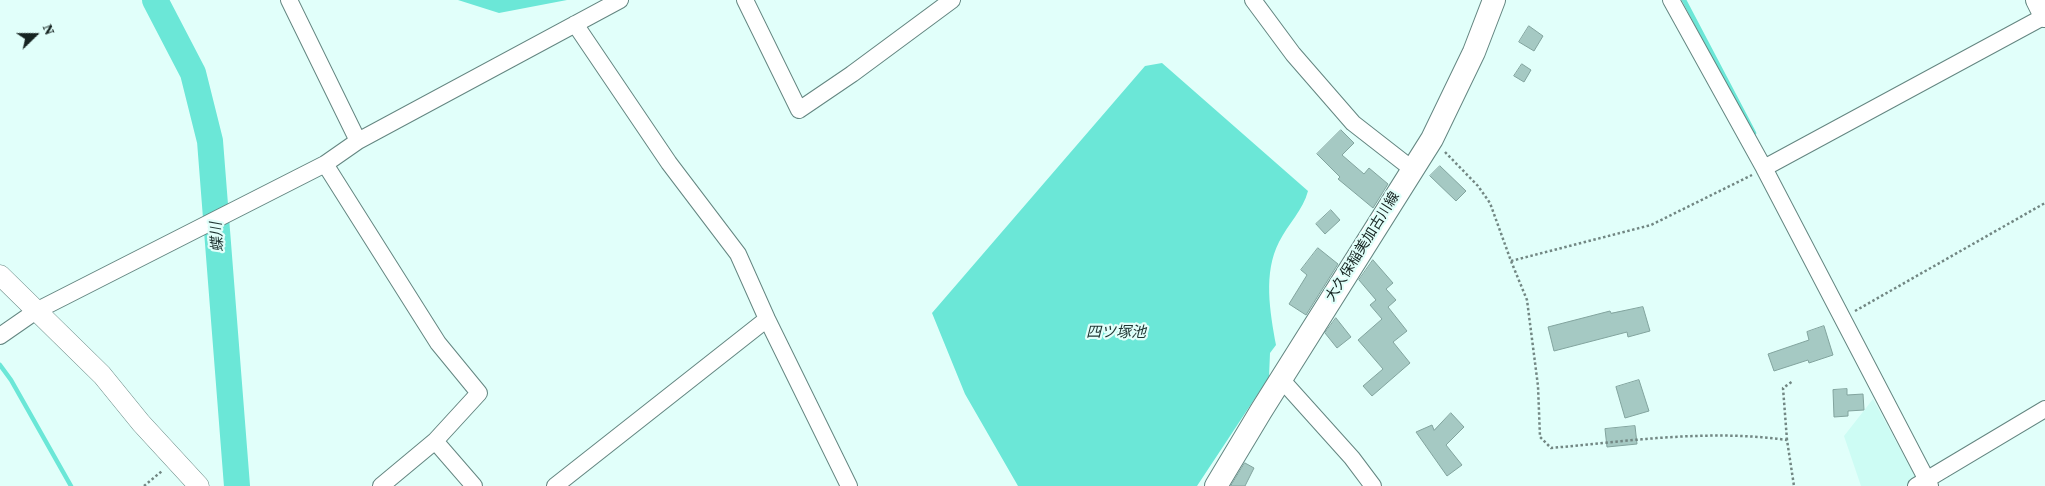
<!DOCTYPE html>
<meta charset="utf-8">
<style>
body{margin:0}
#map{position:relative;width:2045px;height:486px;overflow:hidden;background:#e1fffa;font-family:"Source Serif 4",serif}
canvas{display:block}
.north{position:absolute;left:10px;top:10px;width:50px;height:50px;-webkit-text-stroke:4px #e1fffa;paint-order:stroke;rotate:68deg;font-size:14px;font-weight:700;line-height:20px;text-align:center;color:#162421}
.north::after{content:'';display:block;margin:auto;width:18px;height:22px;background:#162421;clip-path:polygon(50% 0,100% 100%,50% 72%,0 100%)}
</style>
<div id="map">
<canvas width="2045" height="486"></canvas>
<div class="north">N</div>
</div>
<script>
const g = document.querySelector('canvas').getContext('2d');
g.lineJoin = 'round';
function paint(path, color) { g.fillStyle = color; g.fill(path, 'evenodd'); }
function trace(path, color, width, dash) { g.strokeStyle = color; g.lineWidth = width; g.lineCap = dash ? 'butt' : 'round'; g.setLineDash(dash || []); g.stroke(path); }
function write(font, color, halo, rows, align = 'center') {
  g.font = font + ' "Source Serif 4","Noto Sans JP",serif'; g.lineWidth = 4.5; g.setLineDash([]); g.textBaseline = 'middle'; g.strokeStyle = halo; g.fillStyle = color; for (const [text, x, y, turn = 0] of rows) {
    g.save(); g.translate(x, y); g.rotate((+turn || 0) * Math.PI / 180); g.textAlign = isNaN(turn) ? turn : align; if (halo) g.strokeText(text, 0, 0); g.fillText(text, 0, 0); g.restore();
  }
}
paint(new Path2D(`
 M 1873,399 L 1917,480 L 1906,486 L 1861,486 L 1844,436 Z`), '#cdfcf4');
paint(new Path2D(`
 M 458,0 L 567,0 L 499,13 Z
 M 1162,63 L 1308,191 C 1303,210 1288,224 1279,242 C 1263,273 1270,312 1276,345 L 1270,353 L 1269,377 L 1197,486 L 1018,486 L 965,394 L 932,313 L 1145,66 Z`), '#6be7d7');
trace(new Path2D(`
 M 1684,0 L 1754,133
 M 0,365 L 11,380 L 71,486`), '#6be7d7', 4.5);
trace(new Path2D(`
 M 155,0 L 193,73 L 210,141 L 237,486`), '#6be7d7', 26);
const building = new Path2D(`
 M 1529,26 L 1543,36 L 1534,51 L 1519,42 Z
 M 1522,64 L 1531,70 L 1524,82 L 1514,76 Z
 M 1341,130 L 1354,143 L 1342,155 L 1364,174 L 1369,168 L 1388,184 L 1373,208 L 1338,179 L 1340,177 L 1317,154 Z
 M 1440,166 L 1466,191 L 1456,201 L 1430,176 Z
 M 1331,210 L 1340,220 L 1325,234 L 1316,224 Z
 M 1318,248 L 1338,264 L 1306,315 L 1289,304 L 1307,275 L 1301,270 Z
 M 1373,260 L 1393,283 L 1386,289 L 1396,300 L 1388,307 L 1407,331 L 1393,342 L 1410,363 L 1372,396 L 1363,386 L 1383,369 L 1358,340 L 1382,319 L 1370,305 L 1376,300 L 1359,280 Z
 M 1643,307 L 1650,331 L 1628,337 L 1627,332 L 1554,351 L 1548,327 L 1610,311 L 1611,313 Z
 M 1336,318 L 1351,337 L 1337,348 L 1325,333 Z
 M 1824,326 L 1833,355 L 1809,363 L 1808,360 L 1774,371 L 1768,354 L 1809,340 L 1807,332 Z
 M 1639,380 L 1649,411 L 1625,418 L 1616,387 Z
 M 1847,389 L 1847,395 L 1863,394 L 1864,410 L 1848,411 L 1848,416 L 1834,417 L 1833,390 Z
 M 1451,413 L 1464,427 L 1446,445 L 1462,465 L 1447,476 L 1416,432 L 1432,425 L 1434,430 Z
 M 1635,426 L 1637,444 L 1607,447 L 1605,429 Z
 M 1245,463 L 1254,468 L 1245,486 L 1231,486 Z`);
paint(building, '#a5c9c3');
trace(building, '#82a49e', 1);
const minor = new Path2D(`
 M 289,0 L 358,141
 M 745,0 L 799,110 L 852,74 L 952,0
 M 1253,0 L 1293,54 L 1353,123 L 1412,169
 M 1671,0 L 1764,168 L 1930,486
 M 575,24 L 669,163 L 738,254 L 767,319 L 849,486
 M 325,164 L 438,343 L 479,393 L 435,441 L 381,486
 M 1764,168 L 2045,16
 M 0,336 L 36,311 L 325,164 L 358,141 L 620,0
 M 1281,379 L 1352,458 L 1373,486
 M 435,441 L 474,486
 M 555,486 L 767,319
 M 1916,486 L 2045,409`);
const tertiary = new Path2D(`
 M 0,275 L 102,375 L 141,423 L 199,486`);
const secondary = new Path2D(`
 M 2037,0 L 2045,16
 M 1216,486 L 1261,411 L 1432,139 L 1474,52 L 1494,0`);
trace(minor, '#648681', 18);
trace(tertiary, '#648681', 21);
trace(secondary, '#648681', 24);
trace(new Path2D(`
 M 1445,152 L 1478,186 L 1490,203 L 1511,261 L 1527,300 L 1538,386 L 1540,437 L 1551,448 C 1629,441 1709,429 1787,440 L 1794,486
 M 1511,261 L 1651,225 L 1752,175
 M 1855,311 L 2045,203
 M 1787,440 L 1783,388 L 1793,381
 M 144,486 L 162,471`), '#728783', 2.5, [2.5, 2.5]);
trace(minor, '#fff', 16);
trace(tertiary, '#fff', 20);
trace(secondary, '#fff', 22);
write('14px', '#162421', '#e1fffa', [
 ["大久保稲美加古川線",1363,247,-58]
]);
write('italic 15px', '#1f3532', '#e1fffa', [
 ["蝶川",218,237,-94],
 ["四ツ塚池",1116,333]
]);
</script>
